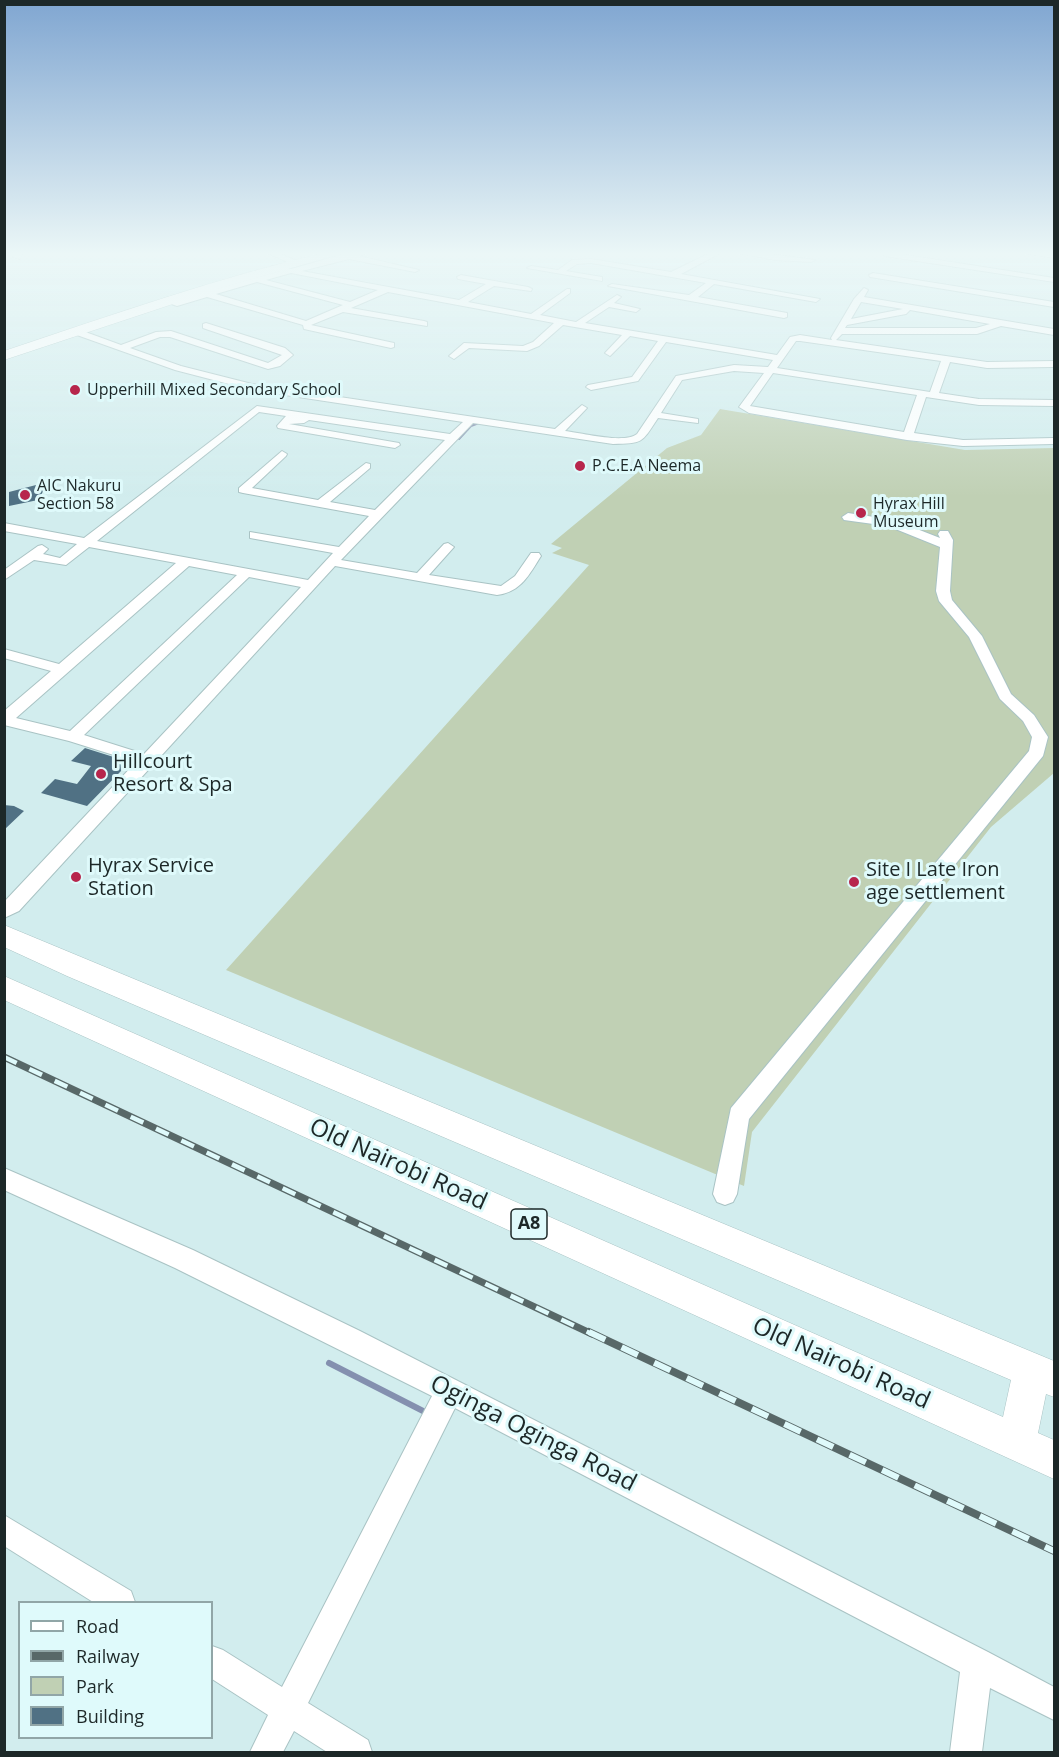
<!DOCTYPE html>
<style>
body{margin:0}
#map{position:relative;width:1059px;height:1757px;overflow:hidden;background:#d2edee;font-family:"Open Sans",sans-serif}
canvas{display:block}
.frame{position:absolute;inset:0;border:6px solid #1d2828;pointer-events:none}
.legend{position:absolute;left:18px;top:1601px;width:195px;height:138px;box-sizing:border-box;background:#dffafb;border:2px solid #91a6a7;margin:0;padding:8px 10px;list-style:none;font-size:18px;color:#1d2828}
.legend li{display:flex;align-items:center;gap:12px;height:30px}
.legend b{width:30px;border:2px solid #91a6a7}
</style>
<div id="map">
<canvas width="1059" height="1757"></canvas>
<div class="frame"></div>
<ul class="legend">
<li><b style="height:8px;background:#fff"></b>Road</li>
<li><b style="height:8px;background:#586868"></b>Railway</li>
<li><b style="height:16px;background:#c0d0b4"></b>Park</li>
<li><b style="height:16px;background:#507184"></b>Building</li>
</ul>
</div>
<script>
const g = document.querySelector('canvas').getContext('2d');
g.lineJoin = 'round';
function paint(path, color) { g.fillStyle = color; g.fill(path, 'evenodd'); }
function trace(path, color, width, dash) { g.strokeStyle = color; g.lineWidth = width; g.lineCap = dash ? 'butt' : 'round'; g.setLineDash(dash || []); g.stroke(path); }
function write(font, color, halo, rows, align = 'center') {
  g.font = font + ' "Open Sans",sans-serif'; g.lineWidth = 6; g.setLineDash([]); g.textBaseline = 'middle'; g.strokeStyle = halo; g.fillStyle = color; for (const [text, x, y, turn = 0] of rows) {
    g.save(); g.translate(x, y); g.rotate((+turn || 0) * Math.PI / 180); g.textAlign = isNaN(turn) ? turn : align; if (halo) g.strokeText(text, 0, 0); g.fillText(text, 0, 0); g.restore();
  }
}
paint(new Path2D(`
 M 720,409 L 965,450 L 1054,448 L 1054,773 L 991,827 L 752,1132 L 744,1186 L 226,970 L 589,565 L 552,553 L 562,548 L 551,544 L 667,448 L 701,435 Z`), '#c0d0b4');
trace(new Path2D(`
 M 262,252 L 269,254`), '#8490af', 1.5);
trace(new Path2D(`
 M 459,439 L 471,426 L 479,423`), '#8490af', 2);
trace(new Path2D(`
 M 329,1363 L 425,1412`), '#8490af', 6);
paint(new Path2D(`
 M 36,485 L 45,488 L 38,500 L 9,506 L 9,492 Z
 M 85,748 L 120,759 L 121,771 L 87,806 L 41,793 L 55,779 L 77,784 L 91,766 L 71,761 Z
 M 4,805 L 14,806 L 24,811 L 4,830 Z`), '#507184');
const minor = new Path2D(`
 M 15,251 L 23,251 L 20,259 L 13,257 Z
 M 263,251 L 274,251 L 299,262 L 292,264 Z
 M 354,251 L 366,253 L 359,256 L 419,270 L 415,272 L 349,259 L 302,271 L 459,300 L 486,284 L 458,279 L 457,277 L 461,275 L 528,287 L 532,289 L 531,291 L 494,286 L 468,302 L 531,314 L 567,289 L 570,289 L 570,293 L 540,315 L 576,322 L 617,295 L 621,297 L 614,303 L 640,309 L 636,312 L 609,307 L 585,323 L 777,355 L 790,337 L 800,335 L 832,340 L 831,338 L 854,299 L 864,288 L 868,290 L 864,297 L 1054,329 L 1054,335 L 1001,326 L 977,334 L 842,334 L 836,340 L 987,362 L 1054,361 L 1054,367 L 987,368 L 950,362 L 939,393 L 979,399 L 1054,400 L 1054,406 L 979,405 L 926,397 L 914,433 L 963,440 L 1054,438 L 1054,444 L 963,446 L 907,440 L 749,413 L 739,407 L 764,373 L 734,371 L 682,380 L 661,413 L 698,419 L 698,423 L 658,418 C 641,444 643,443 613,444 L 473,423 L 341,560 L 417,573 L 444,544 L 448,543 L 454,547 L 429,575 L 501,586 L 515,576 L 531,553 L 539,553 L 541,556 C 529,575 521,592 497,595 L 335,566 L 19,911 L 4,918 L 4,902 L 136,762 L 69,741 L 4,725 L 4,711 L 51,671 L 4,658 L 4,649 L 59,664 L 176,563 L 89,547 L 66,565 L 34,560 L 4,580 L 4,570 L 38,546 L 42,545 L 48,549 L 43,554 L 60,558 L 77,544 L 4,531 L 4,523 L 84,538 L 257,406 L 450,434 L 463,422 L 252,390 L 175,370 L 74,334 L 74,330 L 80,330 L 121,345 L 156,332 L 171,331 L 268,363 L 282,355 L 203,328 L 203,324 L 206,323 L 285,348 L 293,355 L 280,366 L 268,369 L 170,337 L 160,337 L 130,348 L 181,366 L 252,384 L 555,429 L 582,405 L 587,408 L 565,431 C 582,433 624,444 637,434 L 676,376 L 734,365 L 768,367 L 773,360 L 666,342 L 638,381 L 591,390 L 586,387 L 588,385 L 632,377 L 658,341 L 630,336 L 610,356 L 605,353 L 622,335 L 563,325 L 539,346 L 527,351 L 469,348 L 454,359 L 449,356 L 464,343 L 523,346 L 533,342 L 554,323 L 388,292 L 351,308 L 424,321 L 427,322 L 427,326 L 343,312 L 311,325 L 394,343 L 394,347 L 391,348 L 304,329 L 303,325 L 207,297 L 177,306 L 163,301 L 167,298 L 177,300 L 280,271 L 272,270 L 272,266 L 291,269 ZM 291,273 L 378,290 L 350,302 L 266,280 ZM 257,282 L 343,305 L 306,321 L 216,294 ZM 861,302 L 903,309 L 851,319 ZM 910,310 L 990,324 L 976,328 L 845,328 L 847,325 L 906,314 ZM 796,341 L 800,341 L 941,361 L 930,392 L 777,368 ZM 773,373 L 917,395 L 904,432 L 750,406 ZM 259,412 L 286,416 L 277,426 L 278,428 L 395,448 L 400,445 L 399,443 L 289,424 L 304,423 L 309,420 L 445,440 L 375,510 L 330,502 L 370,468 L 370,464 L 366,463 L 318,500 L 252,488 L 286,456 L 287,454 L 282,451 L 239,488 L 239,492 L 243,493 L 369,516 L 339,547 L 250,532 L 250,538 L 333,553 L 308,580 L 97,541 ZM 189,566 L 237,575 L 70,731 L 16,718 ZM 249,577 L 301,587 L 144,754 L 84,735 Z
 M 714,251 L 724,251 L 681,274 L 820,299 L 816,302 L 714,284 L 698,297 L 787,313 L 787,317 L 784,318 L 608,286 L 612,284 L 689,295 L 706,283 L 591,263 L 577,264 L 566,271 L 602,277 L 602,281 L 527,268 L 531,266 L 558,270 L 572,260 L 591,259 L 671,272 Z
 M 727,251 L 747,251 L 815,260 L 811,262 L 775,260 Z
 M 1020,251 L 1054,254 L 1054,258 L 1024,253 Z
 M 887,252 L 1054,278 L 1054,282 L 884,256 L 884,252 Z
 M 873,273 L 1054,302 L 1054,307 L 870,277 L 869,275 Z
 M 848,513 L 894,520 L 940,538 L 938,534 L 940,531 L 948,531 L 953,540 L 950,591 L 952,600 L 982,636 L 1011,694 L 1034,715 L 1048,737 L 1043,756 L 749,1119 L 737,1194 L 733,1202 L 725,1205 L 717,1202 L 713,1194 L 731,1108 L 1029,751 L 1032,737 L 1023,721 L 1000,699 L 969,637 L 939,601 L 936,591 L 940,547 L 888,526 L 844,520 L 842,517 Z
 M 4,1168 L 193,1250 L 360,1331 L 988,1652 L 1054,1687 L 1054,1720 L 990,1688 L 982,1752 L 950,1752 L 960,1672 L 455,1408 L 308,1703 L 368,1740 L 372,1752 L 327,1752 L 294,1731 L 283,1752 L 250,1752 L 268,1715 L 212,1679 L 212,1646 L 223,1650 L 282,1687 L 432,1396 L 175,1268 L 4,1190 Z
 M 4,1515 L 131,1591 L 135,1602 L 93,1602 L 4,1546 Z`);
const highway = new Path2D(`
 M 331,251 L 351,251 L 221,288 L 4,360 L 4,351 C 112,315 220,277 331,251 Z
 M 4,925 L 1054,1361 L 1054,1397 L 1046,1394 L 1038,1433 L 1054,1440 L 1054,1479 L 4,1000 L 4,976 L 1003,1417 L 1011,1380 L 67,976 L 4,947 Z`);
trace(minor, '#a9c3c4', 2);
trace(highway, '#a9c3c4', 1);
paint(minor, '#fff');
paint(highway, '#fff');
const railFar1 = new Path2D(`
 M 4,1057 L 592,1334`);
const rail = new Path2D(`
 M 589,1332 L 1054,1551`);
trace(railFar1, '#586868', 7);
trace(rail, '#586868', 8);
trace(railFar1, '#dffafb', 4.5, [14]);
trace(rail, '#dffafb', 6, [18]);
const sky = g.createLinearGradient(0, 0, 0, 497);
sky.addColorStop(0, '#80a6d1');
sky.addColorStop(0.51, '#ebf7f7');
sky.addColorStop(1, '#ebf7f700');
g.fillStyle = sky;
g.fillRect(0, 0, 1059, 497);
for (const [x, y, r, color] of [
 [75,390,6,"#b7264c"],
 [580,466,6,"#b7264c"],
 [25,495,6,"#b7264c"],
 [861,513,6,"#b7264c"],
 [101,774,6,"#b7264c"],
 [76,877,6,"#b7264c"],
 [854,882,6,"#b7264c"]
]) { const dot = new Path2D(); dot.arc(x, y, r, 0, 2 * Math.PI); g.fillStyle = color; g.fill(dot); trace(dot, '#dffafb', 2); }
write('16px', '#1d2828', '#dffafb', [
 ["Upperhill Mixed Secondary School",87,390],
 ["P.C.E.A Neema",592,466],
 ["AIC Nakuru",37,486],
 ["Section 58",37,504],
 ["Hyrax Hill",873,504],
 ["Museum",873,522]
], 'left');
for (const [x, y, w] of [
 [529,1224,36]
]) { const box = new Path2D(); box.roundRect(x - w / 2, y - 15, w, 30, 4.5); g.fillStyle = '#dffafb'; g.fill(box); trace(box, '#1d2828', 1.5); }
write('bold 18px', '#1d2828', null, [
 ["A8",529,1224]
]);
write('20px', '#1d2828', '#dffafb', [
 ["Hillcourt",113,762],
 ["Resort & Spa",113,785],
 ["Hyrax Service",88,866],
 ["Station",88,889],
 ["Site I Late Iron",866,870],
 ["age settlement",866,893]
], 'left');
write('24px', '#1d2828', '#dffafb', [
 ["Old Nairobi Road",398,1165,24],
 ["Old Nairobi Road",841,1364,24],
 ["Oginga Oginga Road",533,1434,27]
]);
</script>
